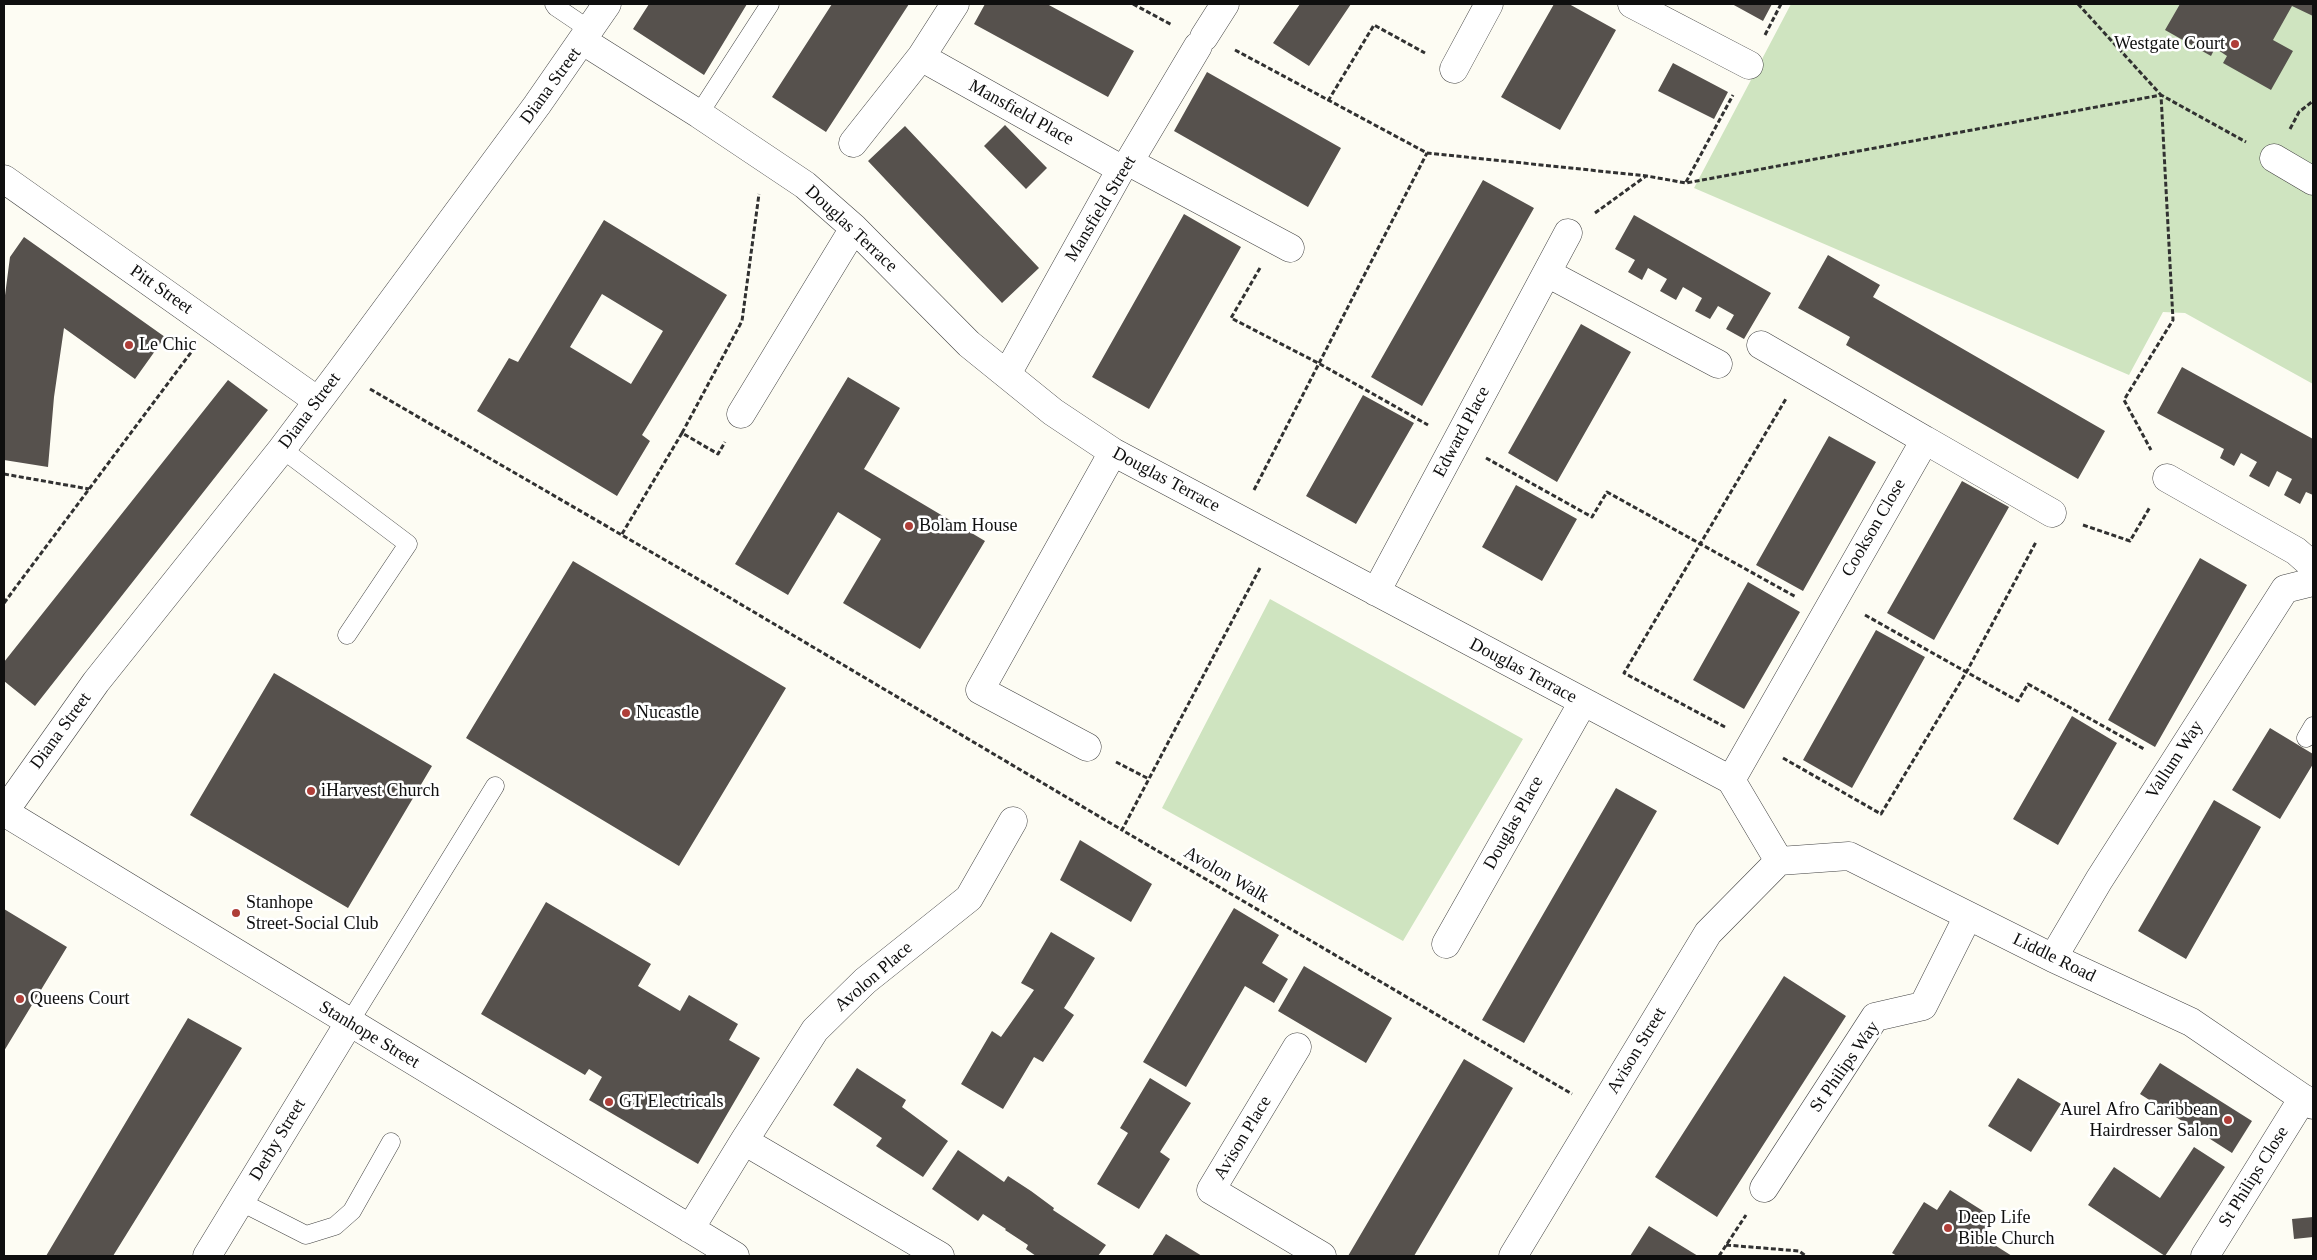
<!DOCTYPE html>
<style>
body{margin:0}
#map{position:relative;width:2317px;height:1260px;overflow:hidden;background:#fdfcf3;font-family:"Times New Roman",serif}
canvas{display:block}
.frame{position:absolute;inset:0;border:5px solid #0f0f0f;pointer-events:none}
</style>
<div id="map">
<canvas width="2317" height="1260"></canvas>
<div class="frame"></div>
</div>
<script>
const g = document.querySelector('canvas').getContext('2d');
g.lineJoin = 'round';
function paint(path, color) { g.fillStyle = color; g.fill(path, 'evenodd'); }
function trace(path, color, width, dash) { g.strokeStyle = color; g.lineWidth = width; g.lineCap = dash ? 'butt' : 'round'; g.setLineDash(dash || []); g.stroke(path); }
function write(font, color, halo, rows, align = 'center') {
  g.font = font + ' "Times New Roman",serif'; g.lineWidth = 5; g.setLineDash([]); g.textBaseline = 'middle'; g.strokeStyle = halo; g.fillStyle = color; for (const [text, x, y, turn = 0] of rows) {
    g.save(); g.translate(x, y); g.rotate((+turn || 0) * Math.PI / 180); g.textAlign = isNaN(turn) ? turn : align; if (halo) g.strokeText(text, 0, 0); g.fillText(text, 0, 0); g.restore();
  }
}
paint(new Path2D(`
 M 1791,4 L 2313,4 L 2313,384 L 2185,313 L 2163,312 L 2129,375 L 1694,188 Z
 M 1270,599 L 1523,739 L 1403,941 L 1162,808 Z`), '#cfe4c0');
paint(new Path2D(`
 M 649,4 L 747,4 L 704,75 L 633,29 Z
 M 832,4 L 909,4 L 826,132 L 772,97 Z
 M 985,4 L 1047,4 L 1134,51 L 1108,97 L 974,24 Z
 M 1300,4 L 1351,4 L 1309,66 L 1273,43 Z
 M 1554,4 L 1569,4 L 1616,30 L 1560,130 L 1501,97 Z
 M 1732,4 L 1772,4 L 1763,21 Z
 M 2180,4 L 2313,4 L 2313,16 L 2292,6 L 2273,40 L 2293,51 L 2271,90 L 2223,63 L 2227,56 L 2215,48 L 2211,56 L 2165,30 Z
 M 1673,63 L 1728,92 L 1714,119 L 1658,91 Z
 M 1207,72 L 1341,148 L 1308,207 L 1174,131 Z
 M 1005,125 L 1047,168 L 1026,189 L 984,146 Z
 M 905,126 L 1039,268 L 1002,303 L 868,161 Z
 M 1483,180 L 1534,208 L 1422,406 L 1371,377 Z
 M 1184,214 L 1241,247 L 1149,409 L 1092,377 Z
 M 1634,215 L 1771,293 L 1744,339 L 1726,329 L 1734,315 L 1718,306 L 1710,319 L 1695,311 L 1702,298 L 1683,287 L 1676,300 L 1660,291 L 1667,279 L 1648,268 L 1642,280 L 1628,272 L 1635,260 L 1615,249 Z
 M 604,220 L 727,295 L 642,435 L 650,441 L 617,496 L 477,411 L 509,358 L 518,362 ZM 602,294 L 663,331 L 631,384 L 570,347 Z
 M 24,237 L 165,337 L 135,379 L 64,328 L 54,397 L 48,467 L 4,460 L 4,303 L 10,257 Z
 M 1828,255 L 1880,285 L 1873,297 L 2105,431 L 2078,479 L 1846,345 L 1850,337 L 1798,308 Z
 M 1581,324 L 1631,352 L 1557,482 L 1508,453 Z
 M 2182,367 L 2313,439 L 2313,495 L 2306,492 L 2300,504 L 2284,495 L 2292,479 L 2277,471 L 2269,487 L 2249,476 L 2257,462 L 2241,453 L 2234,466 L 2220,458 L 2224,449 L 2157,413 Z
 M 848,377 L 900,408 L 864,469 L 985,541 L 920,649 L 843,603 L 881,539 L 838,512 L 788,595 L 735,564 Z
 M 228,380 L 268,410 L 35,706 L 4,681 L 4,662 Z
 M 1363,395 L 1414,423 L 1356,524 L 1306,496 Z
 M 1829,436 L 1876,462 L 1803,591 L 1756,565 Z
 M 1962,481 L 2009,507 L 1934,640 L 1887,613 Z
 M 1516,485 L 1577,519 L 1542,581 L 1482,547 Z
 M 2200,558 L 2247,585 L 2155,747 L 2108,720 Z
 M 573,561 L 786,688 L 679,866 L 466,738 Z
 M 1748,582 L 1800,612 L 1744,709 L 1693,680 Z
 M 1876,630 L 1925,657 L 1852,788 L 1803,760 Z
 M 274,673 L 432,766 L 348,908 L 190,815 Z
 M 2072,716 L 2117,743 L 2058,845 L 2013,819 Z
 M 2270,728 L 2313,754 L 2313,764 L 2280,819 L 2232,790 Z
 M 1616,788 L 1657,811 L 1524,1043 L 1482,1020 Z
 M 2214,800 L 2261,827 L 2186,959 L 2138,931 Z
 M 1080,840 L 1152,884 L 1131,922 L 1060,880 Z
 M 546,902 L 651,964 L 638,986 L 680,1011 L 689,995 L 738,1024 L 729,1040 L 760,1058 L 698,1164 L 589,1100 L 602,1077 L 589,1069 L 585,1075 L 481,1014 Z
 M 1234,908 L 1279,935 L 1262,963 L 1288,979 L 1274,1003 L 1245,986 L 1186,1087 L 1143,1062 Z
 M 4,909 L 67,947 L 4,1051 Z
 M 1051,932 L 1095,958 L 1064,1008 L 1074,1015 L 1043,1062 L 1034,1057 L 1003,1109 L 961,1084 L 992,1031 L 1001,1037 L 1034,990 L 1021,983 Z
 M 1304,966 L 1392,1018 L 1366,1063 L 1278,1011 Z
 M 1784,976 L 1846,1016 L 1717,1217 L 1655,1177 Z
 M 188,1018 L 242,1048 L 113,1256 L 46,1256 Z
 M 1464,1059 L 1513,1088 L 1463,1173 L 1414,1256 L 1348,1256 Z
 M 2160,1063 L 2252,1121 L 2232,1153 L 2140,1094 Z
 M 857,1068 L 906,1100 L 902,1107 L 948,1141 L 923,1177 L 876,1146 L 882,1138 L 833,1105 Z
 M 1150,1078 L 1191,1103 L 1160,1152 L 1170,1159 L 1139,1209 L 1097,1184 L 1128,1133 L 1120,1128 Z
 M 2018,1078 L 2061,1104 L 2031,1152 L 1988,1126 Z
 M 2194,1147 L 2225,1167 L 2165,1256 L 2088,1205 L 2114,1167 L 2160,1198 Z
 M 958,1150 L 1004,1182 L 1008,1176 L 1031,1191 L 1054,1208 L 1053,1210 L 1106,1245 L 1098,1256 L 1036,1256 L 1026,1249 L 1028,1245 L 1005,1230 L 1006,1229 L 983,1214 L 978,1221 L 932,1189 Z
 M 1950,1190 L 1994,1218 L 1982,1237 L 2012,1256 L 1897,1256 L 1892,1253 L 1924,1202 L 1937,1210 Z
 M 2313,1217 L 2313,1237 L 2294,1239 L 2292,1219 Z
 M 1649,1226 L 1698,1256 L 1630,1256 Z
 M 1166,1234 L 1202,1256 L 1152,1256 Z`), '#56514d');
const lane = new Path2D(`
 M 554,4 L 556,7 L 590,30
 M 699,114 L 770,4
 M 282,449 L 408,544 L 347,635
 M 2306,738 L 2313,726
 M 349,1023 L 495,786
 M 241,1202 L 306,1235 L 335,1226 L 352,1211 L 391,1142`);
const street = new Path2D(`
 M 1632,4 L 1749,65
 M 1204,37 L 1225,4
 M 583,41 L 699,114 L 805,185 L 854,228 L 969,344 L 1053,412 L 1113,452 L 1731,780 L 1779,861
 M 921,57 L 1121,169
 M 1454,69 L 1489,4
 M 853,143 L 921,57 L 955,4
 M 2274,158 L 2313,181
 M 1129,162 L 1290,248
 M 4,179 L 318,401
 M 1547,273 L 1718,364
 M 1007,374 L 1121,169 L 1129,162 L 1198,46
 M 741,414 L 854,228
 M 1925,440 L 2052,513
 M 2167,478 L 2296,551 L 2313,566
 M 1376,592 L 1568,233
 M 1087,747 L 980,690 L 1113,452
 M 1731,780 L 1925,440 L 1761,345
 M 4,812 L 96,682 L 282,449 L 340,372 L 537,105 L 607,4
 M 4,812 L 735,1256
 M 1779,861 L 1849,856 L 2053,958 L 2191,1022 L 2313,1105
 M 1446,944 L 1583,702
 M 2053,958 L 2099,880 L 2285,589 L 2313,582
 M 1297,1047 L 1211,1190 L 1322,1256
 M 744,1141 L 940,1256
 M 1764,1188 L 1875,1017 L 1923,1006 L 1968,916
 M 690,1229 L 744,1141 L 815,1030 L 865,981 L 969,898 L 1013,821
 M 207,1256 L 349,1023
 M 1513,1256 L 1708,933 L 1779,861
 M 2205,1256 L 2303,1098`);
trace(lane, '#424242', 19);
trace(street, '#424242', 29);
trace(new Path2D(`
 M 1133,4 L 1172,25
 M 2078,4 L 2161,95 L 2173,320 L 2124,400 L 2151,450
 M 1765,35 L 1781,4
 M 1235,50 L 1427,153 L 1647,176 L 1686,183 L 2161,95 L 2246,142
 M 1328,101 L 1374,25 L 1425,53
 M 2290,129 L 2299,112 L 2313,101
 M 1686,182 L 1733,95
 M 1595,213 L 1646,176
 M 1260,268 L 1231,318 L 1320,364 L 1428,425
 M 370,389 L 715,589 L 1122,830
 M 682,433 L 742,321 L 759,194
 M 1486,458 L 1592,517 L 1607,492 L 1796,597
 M 4,474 L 89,489
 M 1254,490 L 1427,153
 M 2083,525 L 2130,541 L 2150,507
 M 622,534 L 682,433 L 718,454 L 725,442
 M 1260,568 L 1122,830 L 1572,1094
 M 4,603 L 192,351
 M 1865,615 L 2018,701 L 2028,684 L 2144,749
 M 1725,727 L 1624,673 L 1787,397
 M 1783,758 L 1881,814 L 1967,671 L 2036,542
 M 1116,762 L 1149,779
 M 1726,1245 L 1799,1251 L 1806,1256
 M 1719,1256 L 1746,1215`), '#313131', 3, [5, 2.5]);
trace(lane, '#fff', 18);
trace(street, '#fff', 28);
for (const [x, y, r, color] of [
 [2235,44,5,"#ae3e38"],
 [129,345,5,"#ae3e38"],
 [909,526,5,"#ae3e38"],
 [626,713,5,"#ae3e38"],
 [311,791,5,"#ae3e38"],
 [236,913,5,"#ae3e38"],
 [20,999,5,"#ae3e38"],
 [609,1102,5,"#ae3e38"],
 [2228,1120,5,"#ae3e38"],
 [1948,1228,5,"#ae3e38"]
]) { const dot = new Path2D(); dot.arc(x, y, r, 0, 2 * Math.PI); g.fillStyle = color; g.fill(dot); trace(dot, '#fff', 2); }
write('18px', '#0f0f0f', '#fff', [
 ["Westgate Court",2225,44,"right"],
 ["Le Chic",139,345],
 ["Bolam House",919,526],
 ["Nucastle",636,713],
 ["iHarvest Church",321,791],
 ["Stanhope",246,903],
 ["Street-Social Club",246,924],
 ["Queens Court",30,999],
 ["GT Electricals",619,1102],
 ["Aurel Afro Caribbean",2218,1110,"right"],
 ["Hairdresser Salon",2218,1131,"right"],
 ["Deep Life",1958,1218],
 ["Bible Church",1958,1239]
], 'left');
write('18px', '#0f0f0f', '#fff', [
 ["Diana Street",551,86,-54],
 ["Mansfield Place",1021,113,29],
 ["Mansfield Street",1101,209,-59],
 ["Douglas Terrace",851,229,43],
 ["Pitt Street",161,290,35],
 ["Diana Street",310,411,-53],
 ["Edward Place",1462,432,-62],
 ["Douglas Terrace",1166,480,28],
 ["Cookson Close",1874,528,-60],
 ["Douglas Terrace",1523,671,28],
 ["Diana Street",61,731,-54],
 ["Vallum Way",2175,760,-57],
 ["Douglas Place",1514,823,-61],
 ["Avolon Walk",1226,875,30],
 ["Liddle Road",2054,958,26],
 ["Avolon Place",874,977,-41],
 ["Stanhope Street",369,1035,31],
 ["Avison Street",1637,1051,-59],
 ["St Philips Way",1845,1067,-55],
 ["Avison Place",1243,1138,-59],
 ["Derby Street",278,1140,-59],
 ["St Philips Close",2254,1177,-58]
]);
</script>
